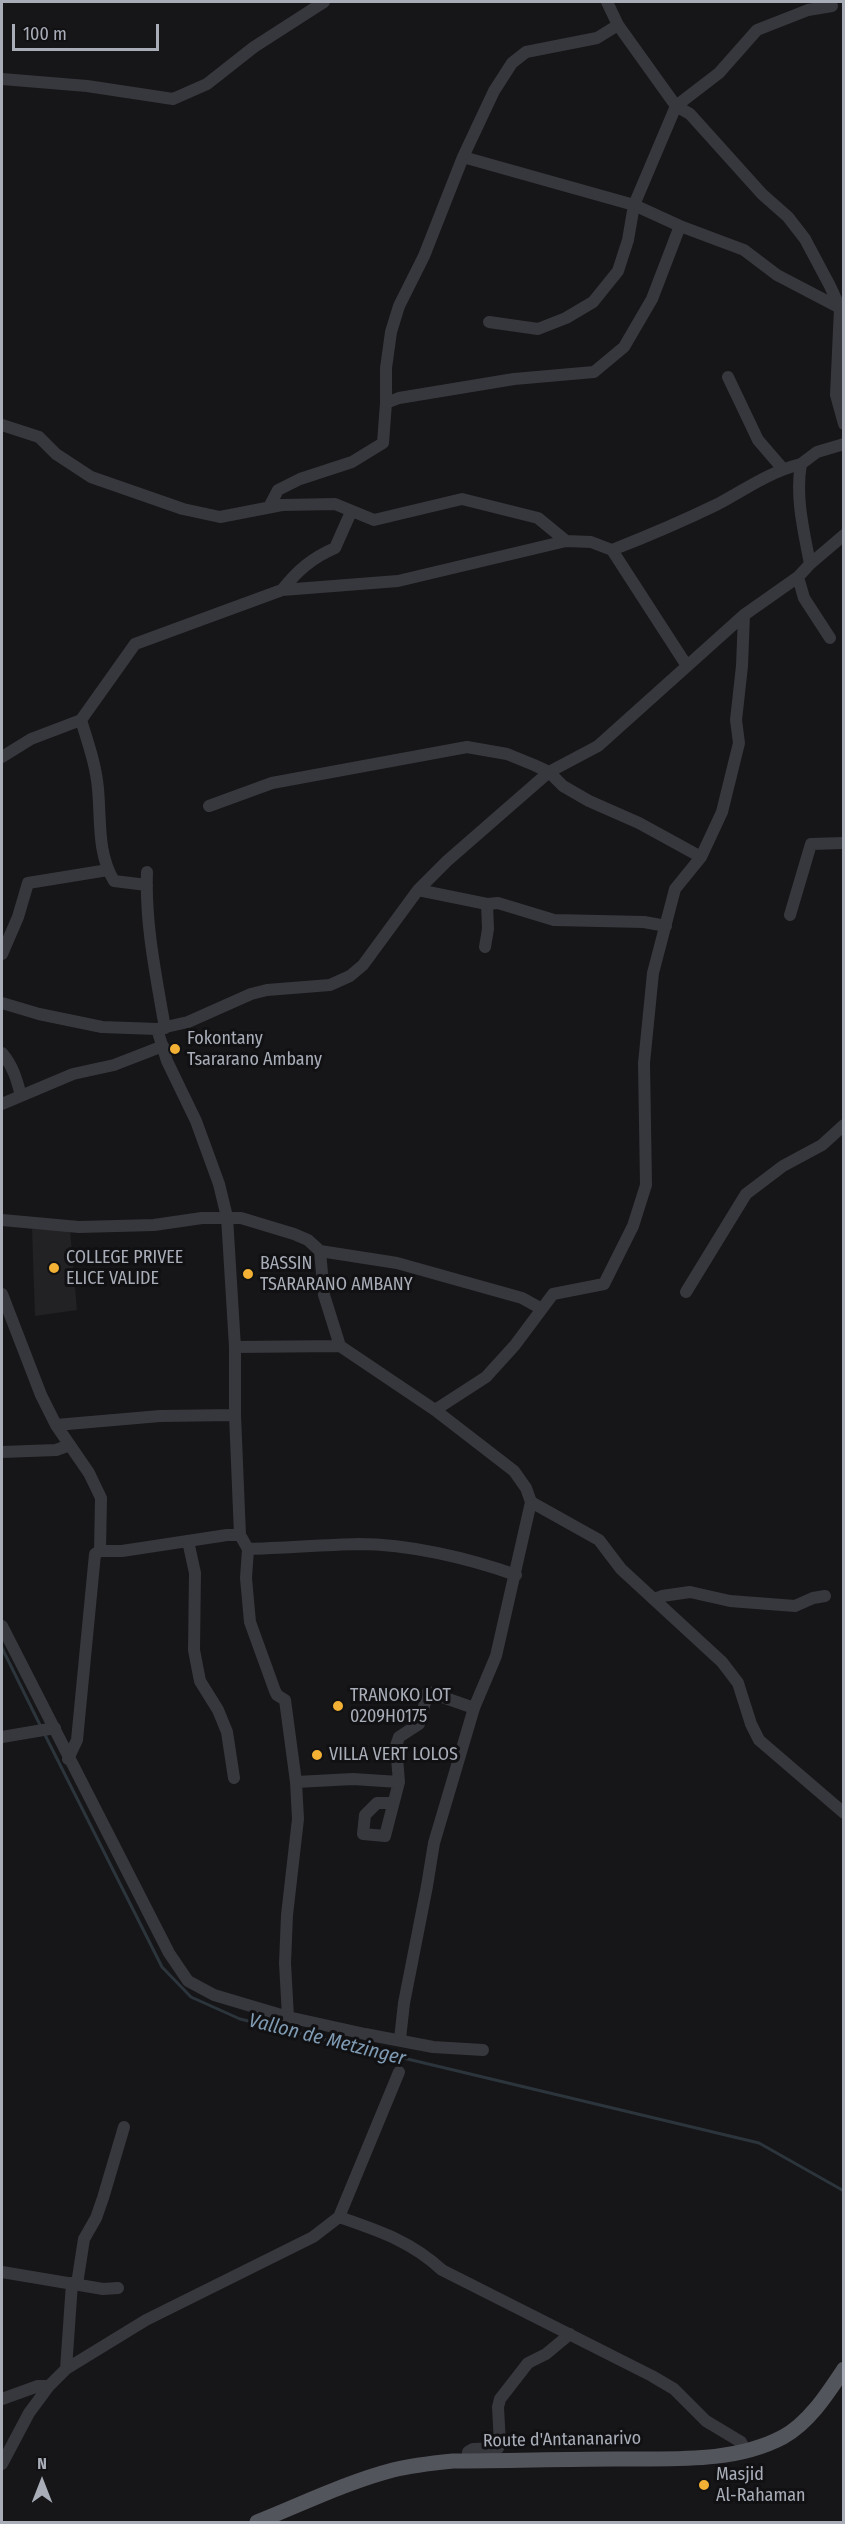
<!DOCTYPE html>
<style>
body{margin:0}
#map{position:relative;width:845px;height:2524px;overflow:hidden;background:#161618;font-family:"Fira Sans Condensed",sans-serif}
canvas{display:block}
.frame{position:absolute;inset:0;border:3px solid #a8adb8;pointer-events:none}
.north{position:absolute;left:12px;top:2452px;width:60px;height:60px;-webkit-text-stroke:4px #111113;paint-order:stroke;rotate:0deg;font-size:16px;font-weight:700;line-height:24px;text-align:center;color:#a8adb8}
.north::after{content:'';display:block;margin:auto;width:21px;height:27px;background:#a8adb8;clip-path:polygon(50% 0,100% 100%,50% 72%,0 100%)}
.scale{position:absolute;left:12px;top:24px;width:147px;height:27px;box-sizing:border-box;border:3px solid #a8adb8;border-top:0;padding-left:8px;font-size:18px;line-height:21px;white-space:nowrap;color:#a8adb8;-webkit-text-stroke:4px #111113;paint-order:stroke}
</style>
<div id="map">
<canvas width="845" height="2524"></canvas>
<div class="frame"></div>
<div class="north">N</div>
<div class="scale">100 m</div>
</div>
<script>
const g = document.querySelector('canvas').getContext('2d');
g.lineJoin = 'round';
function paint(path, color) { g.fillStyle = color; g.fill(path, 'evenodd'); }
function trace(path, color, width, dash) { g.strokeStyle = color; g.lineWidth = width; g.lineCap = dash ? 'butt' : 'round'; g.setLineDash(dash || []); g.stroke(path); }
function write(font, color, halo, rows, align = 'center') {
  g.font = font + ' "Fira Sans Condensed",sans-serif'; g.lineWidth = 6; g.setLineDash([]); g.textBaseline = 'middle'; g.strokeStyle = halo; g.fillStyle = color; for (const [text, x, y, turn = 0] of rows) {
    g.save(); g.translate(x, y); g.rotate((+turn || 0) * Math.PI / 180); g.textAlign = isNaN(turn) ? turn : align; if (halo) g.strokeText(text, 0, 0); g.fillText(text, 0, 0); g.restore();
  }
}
paint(new Path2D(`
 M 32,1229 L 70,1230 L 77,1310 L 35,1316 Z`), '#222225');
trace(new Path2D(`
 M 2,1648 L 41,1727
 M 44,1733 L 162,1967 L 191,1997 L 240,2019 L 759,2143 L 844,2191`), '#2c353c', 3);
trace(new Path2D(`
 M 607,2 L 618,25 L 676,106 L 690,114 L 762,194 L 788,217 L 805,239 L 830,286 L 840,308 L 836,395 L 844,424
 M 2,79 L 87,86 L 173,99 L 207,84 L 254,47 L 324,2
 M 463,157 L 634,205 L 680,226 L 744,250 L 777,275 L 842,309
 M 489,322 L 538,329 L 566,318 L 593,302 L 618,271 L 628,240 L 634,205 L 676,106 L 719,73 L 757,30 L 808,10 L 832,6
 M 728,377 L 758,440 L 783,469
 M 386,403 L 386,368 L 391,332 L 399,306 L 424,256 L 463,157 L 494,91 L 512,63 L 526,52 L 597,38 L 618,25
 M 2,425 L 39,437 L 56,454 L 91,477 L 183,509 L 220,517 L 282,505 L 335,504 L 374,520 L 462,499 L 538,518 L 566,541
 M 269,507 L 278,490 L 300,479 L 352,462 L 383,443 L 386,403 L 399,398 L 514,379 L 594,372 L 624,347 L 652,299 L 680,226
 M 612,550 C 648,536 683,521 718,504 C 746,489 769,472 801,464
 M 810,564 L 844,535
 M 798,577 L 804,598 L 830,638
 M 282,590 C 298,570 312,558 335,548 L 351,512
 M 81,720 C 88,743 96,765 98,789 C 101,820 97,853 114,881 L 147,885
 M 2,757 L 31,739 L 81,720 L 135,644 L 282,590 L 398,581 L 566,541 L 591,542 L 612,550 L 687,666
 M 209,806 L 272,783 L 467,747 L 507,754 L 534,765 L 549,772 L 563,786 L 589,801 L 639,823 L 701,857
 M 147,872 C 145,924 156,976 165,1028
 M 418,890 L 487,904 L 498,903 L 554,920 L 644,922 L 666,926
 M 790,915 L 811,844 L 844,843
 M 485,947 L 488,929 L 487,904
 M 2,954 L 18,917 L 28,883 L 108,870
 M 2,1003 L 39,1014 L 102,1027 L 157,1029 L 188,1022 L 251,994 L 267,990 L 330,985 L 350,976 L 363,965 L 418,890 L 447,861 L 549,772 L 598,746 L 744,615 L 798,577 L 810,564 C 804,532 795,497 801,464 L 817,452 L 844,444
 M 157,1029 L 167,1061 L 196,1121 L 219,1184 L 227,1217 L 235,1347 L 235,1415 L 240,1535 L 248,1549 L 246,1578 L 250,1622 L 275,1691 L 277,1695 L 285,1700 L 296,1782 L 298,1819 L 287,1915 L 285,1963 L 288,2017
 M 2,1053 C 13,1066 17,1080 21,1096
 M 2,1104 L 73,1074 L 114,1065 L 163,1046
 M 2,1220 L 79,1227 L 154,1225 L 202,1218 L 241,1218 L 294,1234 L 308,1240 L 320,1251 L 397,1263 L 522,1298 L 540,1308
 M 320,1251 L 324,1295 L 340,1346
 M 686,1292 L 746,1194 L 783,1166 L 822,1145 L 844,1125
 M 2,1294 L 41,1395 L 56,1425 L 89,1473 L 101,1498 L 100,1551 L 95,1554 L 77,1740 L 68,1759
 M 235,1347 L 340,1346 L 435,1410 L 514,1471 L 526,1488 L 531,1502 L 496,1656 L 474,1708 L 434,1843 L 427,1886 L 404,2003 L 400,2039
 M 435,1410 L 486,1377 L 515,1345 L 553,1294 L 604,1284 L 633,1226 L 646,1185 L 644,1063 L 653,973 L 675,889 L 701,857 L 722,812 L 739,743 L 736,720 L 742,666 L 744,615
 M 56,1425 L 160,1416 L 235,1415
 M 2,1452 L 56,1450 L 70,1445
 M 531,1502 L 599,1540 L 621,1569 L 722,1662 L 738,1683 L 751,1724 L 759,1740 L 844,1813
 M 188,1541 L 195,1573 L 194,1650 L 200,1681 L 218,1710 L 227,1732 L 234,1778
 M 248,1549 C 284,1548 321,1545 358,1544 C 409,1544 468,1558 516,1575
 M 100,1551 L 122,1551 L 227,1535 L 240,1535
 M 654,1599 L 662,1596 L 690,1592 L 730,1601 L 795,1606 L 813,1598 L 825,1596
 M 2,1626 L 169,1953 L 188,1981 L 214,1995 L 288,2017 L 365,2034 L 433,2047 L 483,2050
 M 2,1737 L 55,1728
 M 296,1782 L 353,1779 L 399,1782
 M 392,1803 L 377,1803 L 365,1815 L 363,1834 L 385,1836 L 399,1782 L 396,1746 L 399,1737 L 419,1724 L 428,1692 L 474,1708
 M 339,2217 L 399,2072
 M 2,2272 L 103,2289 L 118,2288
 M 77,2284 L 84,2239 L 96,2218 L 103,2198 L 124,2127
 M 66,2369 L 72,2283
 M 2,2399 L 38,2386 L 49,2386
 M 467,2461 L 468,2452 L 473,2449 L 498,2448 L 500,2444 L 498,2407 L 500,2399 L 528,2363 L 546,2354 L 570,2334
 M 2,2464 L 29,2413 L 49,2386 L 66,2369 L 146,2320 L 313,2237 L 339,2217 C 379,2231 411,2241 442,2270 L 652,2376 L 674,2389 L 706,2421 L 741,2442 L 746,2452`), '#37383d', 12);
trace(new Path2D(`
 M 257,2522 C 302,2504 347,2482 393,2470 C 413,2465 433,2463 453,2461 C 507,2461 560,2459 613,2459 C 669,2458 732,2464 783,2437 C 809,2423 828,2393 844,2369`), '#53555c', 15);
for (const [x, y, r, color] of [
 [175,1049,6,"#f2b134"],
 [54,1268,6,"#f2b134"],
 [248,1274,6,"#f2b134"],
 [338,1706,6,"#f2b134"],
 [317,1755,6,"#f2b134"],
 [704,2485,6,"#f2b134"]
]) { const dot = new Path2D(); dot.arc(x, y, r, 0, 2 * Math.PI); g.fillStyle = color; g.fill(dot); trace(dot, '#111113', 2); }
write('18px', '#a8adb8', '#111113', [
 ["Fokontany",187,1039],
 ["Tsararano Ambany",187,1060],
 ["COLLEGE PRIVEE",66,1258],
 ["ELICE VALIDE",66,1279],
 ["BASSIN",260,1264],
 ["TSARARANO AMBANY",260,1285],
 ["TRANOKO LOT",350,1696],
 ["0209H0175",350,1717],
 ["VILLA VERT LOLOS",329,1755],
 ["Masjid",716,2475],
 ["Al-Rahaman",716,2496]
], 'left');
write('18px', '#a8adb8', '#111113', [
 ["Route d'Antananarivo",562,2440,-1]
]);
write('italic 20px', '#7f9bb3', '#111113', [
 ["Vallon de Metzinger",327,2040,14]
]);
</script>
